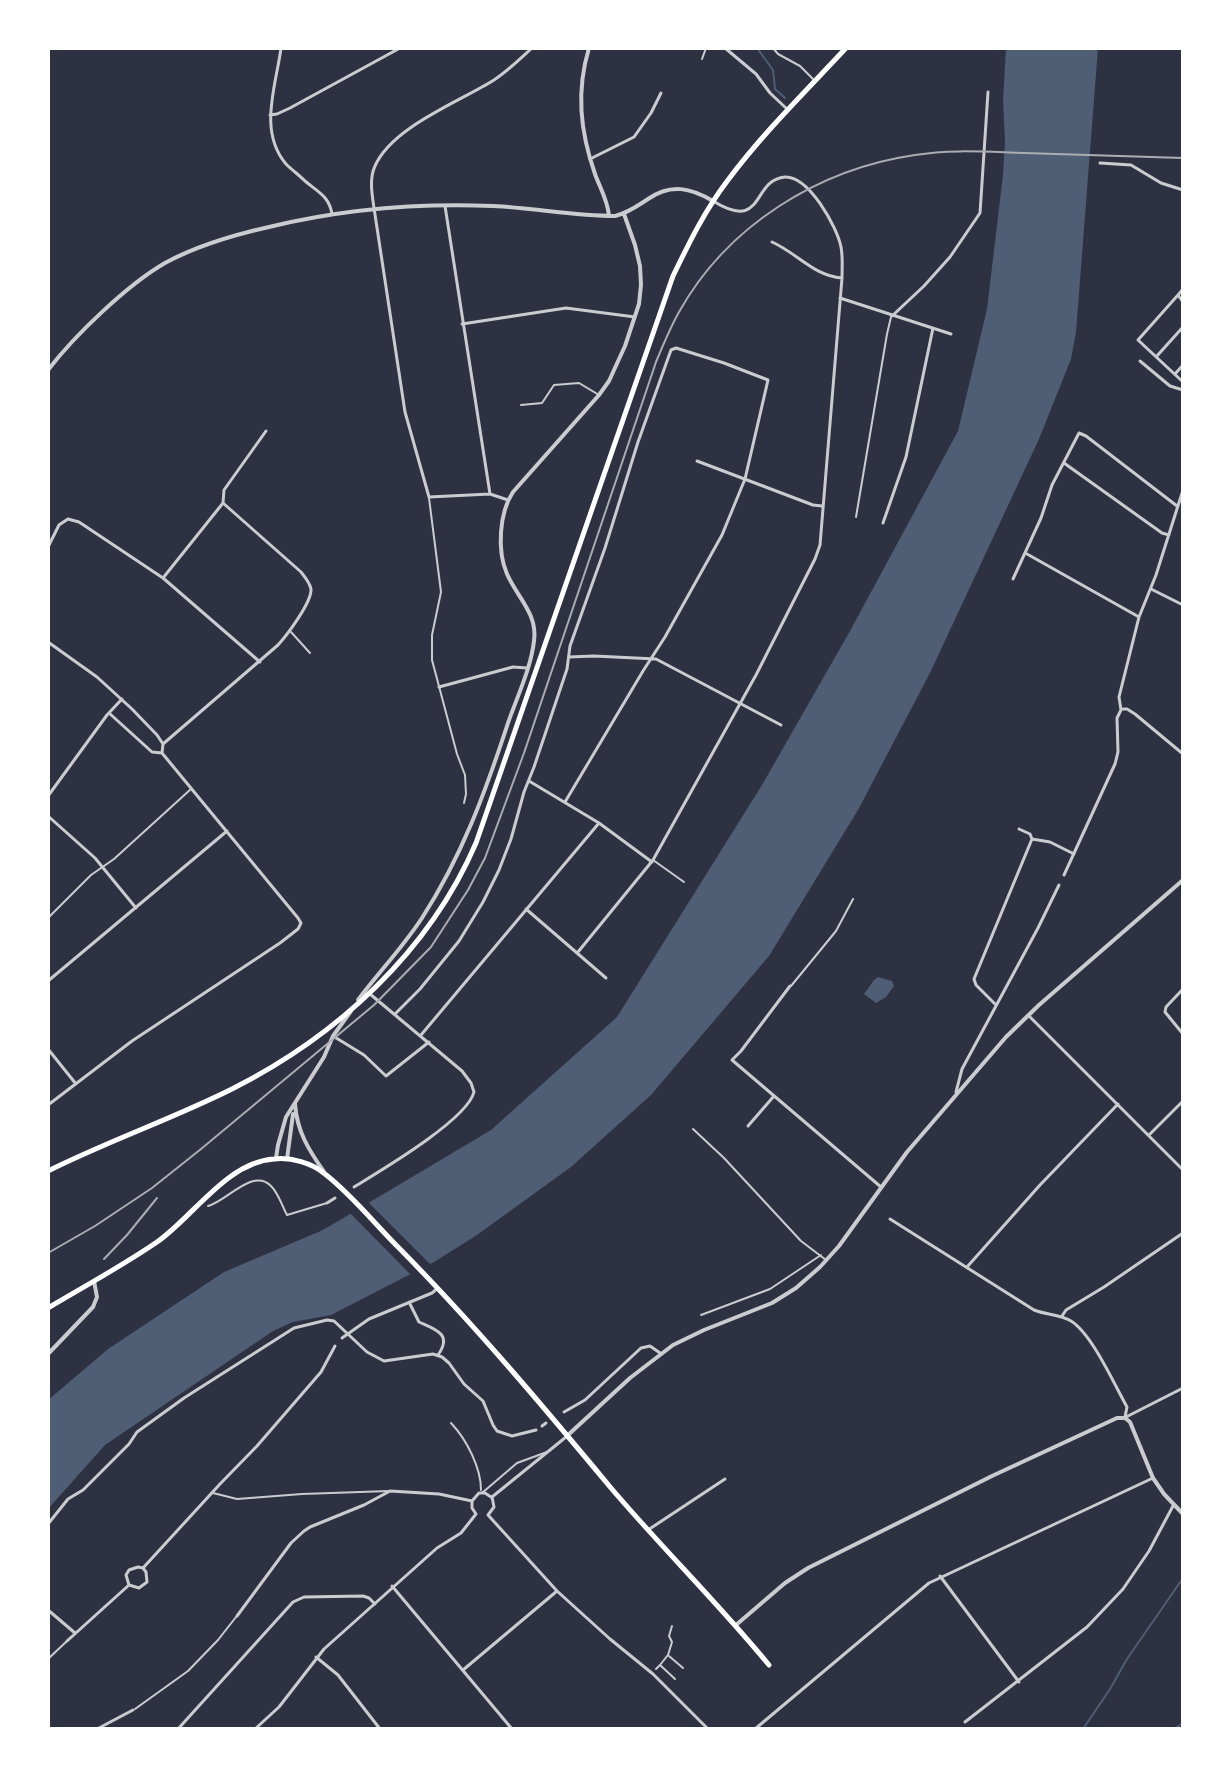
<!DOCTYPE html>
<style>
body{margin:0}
#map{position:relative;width:1231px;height:1777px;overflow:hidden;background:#2d3142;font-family:"PT Serif",serif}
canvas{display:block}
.frame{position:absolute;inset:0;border:50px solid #fff;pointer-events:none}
</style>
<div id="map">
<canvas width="1231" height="1777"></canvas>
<div class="frame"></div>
</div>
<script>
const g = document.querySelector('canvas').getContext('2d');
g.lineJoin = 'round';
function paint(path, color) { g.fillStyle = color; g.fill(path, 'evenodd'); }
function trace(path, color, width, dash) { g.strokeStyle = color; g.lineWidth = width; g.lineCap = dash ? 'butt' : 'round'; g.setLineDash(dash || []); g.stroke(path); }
paint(new Path2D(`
 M 1006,48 L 1098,48 L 1076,332 L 1071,359 L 1039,439 L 930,673 L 858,810 L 769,956 L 651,1095 L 571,1167 L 477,1235 L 434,1262 L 331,1315 L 293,1322 L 273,1331 L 105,1445 L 48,1509 L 48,1400 L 108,1349 L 224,1272 L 323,1230 L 491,1130 L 617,1017 L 762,785 L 850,631 L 958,431 L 987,309 L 1003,175 L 1005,141 L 1003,100 Z
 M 878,977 L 892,981 L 894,986 L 886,997 L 876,1003 L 864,994 L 874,980 Z`), '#4f5d75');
paint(new Path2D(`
 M 366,1200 L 433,1267 L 413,1277 L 348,1211 Z`), '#2d3142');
trace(new Path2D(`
 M 757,48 L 773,70 L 775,89 L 785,98
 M 1083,1729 L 1110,1689 L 1127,1659 L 1183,1578
 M 1174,1729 L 1183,1723`), '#4f5d75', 2);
trace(new Path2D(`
 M 773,48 L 778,54 L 800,66 L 813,79
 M 702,59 L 706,48
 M 521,405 L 542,403 L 554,385 L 579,383 L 599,395
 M 429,498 L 441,592 L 432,635 L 432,660 L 457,754 L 465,775 L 466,794 L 464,803
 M 856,517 L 887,334 L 891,317
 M 291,632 L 310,653
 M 653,860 L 684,882
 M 48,918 L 91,875 L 114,859 L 191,789
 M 791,986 L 836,931 L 853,899
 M 693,1129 L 724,1158 L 801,1241 L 826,1260
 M 208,1206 C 226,1202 253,1167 271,1186 C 279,1194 282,1206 287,1215 L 327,1203
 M 701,1315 L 770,1289 L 821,1255
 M 451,1423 C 467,1440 481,1468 481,1490
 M 482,1493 L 517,1463 L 547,1452
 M 669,1656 L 683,1668
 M 660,1665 L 668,1655 L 672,1642 L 669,1636 L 672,1626
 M 656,1669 L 660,1665 L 675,1679`), '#caccd0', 2);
trace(new Path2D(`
 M 213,1493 L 237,1499 L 302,1494 L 389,1491
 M 48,1659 L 67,1641
 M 135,1709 L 188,1671 L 218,1640 L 236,1617`), '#caccd0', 2);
trace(new Path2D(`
 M 281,48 C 276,86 258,131 286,164 C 292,170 299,175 305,181 C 318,192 329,196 332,214
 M 725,48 L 756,74 L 770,93 L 787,109
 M 270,115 L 277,114 L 290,108 L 400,48
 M 590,159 L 634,137 L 651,113 L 661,93
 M 1100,163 L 1131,165 L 1161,183 L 1183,190
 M 445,206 L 490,494
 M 772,242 C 797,253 814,276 842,278
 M 1183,289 L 1178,295 L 1183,302
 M 1178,295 L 1138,340 L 1183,382
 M 840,298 L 951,334
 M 892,316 L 924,286 L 950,257 L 980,213 L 988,92
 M 462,324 L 566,308 L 635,317
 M 1156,357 L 1183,327
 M 1140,361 L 1170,386 L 1183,390
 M 1175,374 L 1183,365
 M 697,461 L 813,505 L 822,506
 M 1064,463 L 1162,533 L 1169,535
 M 508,500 L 490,494 L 429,497 L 405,412 L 374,208 C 372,194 369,179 375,166 C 392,127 459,102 494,80 C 508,71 520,59 532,48
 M 883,523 L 906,457 L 933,328
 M 48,547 L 59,525 L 68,519 L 79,522 L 163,578 L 260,662
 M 1027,554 L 1139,617
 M 163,578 L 223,503 L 224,490 L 266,431
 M 1013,579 L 1041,518 L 1052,485 L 1079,433 L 1086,436 L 1177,506
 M 1151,589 L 1183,605
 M 48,642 L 97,677 L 132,709 L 157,735 L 163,744 L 162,753
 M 569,657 L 594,656 L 656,659 L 781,725
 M 439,687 L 513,667 L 527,668
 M 1123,709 L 1127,709 L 1135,714 L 1183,754
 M 163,744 L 278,645 C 287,635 312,602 311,589 C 310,583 305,577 301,572 L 223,503
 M 529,781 L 599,823 L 652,862
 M 48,796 L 107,715 L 122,699
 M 48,816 L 95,858 L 136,908
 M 1019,829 L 1030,834 L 1032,839 L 1050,842 L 1074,854
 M 1064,875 L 1115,764 L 1118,752 L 1117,718 L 1121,710 L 1119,697 L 1139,617 L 1156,575 L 1183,490
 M 526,909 L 606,978
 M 578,952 L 653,860 L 756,675 L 815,559 L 820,545 L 842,278 C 842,268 843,257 841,247 C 837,227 809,176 785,177 C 751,180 765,233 713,201
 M 48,981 L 227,831
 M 790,986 L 741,1051 L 732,1060 L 881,1187
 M 1183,989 L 1166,1007 L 1165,1012 L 1183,1034
 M 996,1005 L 976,985 L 974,979 L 1032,839
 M 395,1014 L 420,989 L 459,941 L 483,902 L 499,870 L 511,839 L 524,792 L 534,767 L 567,669 L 570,646 L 605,548 L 638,442 L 671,350 L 676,348 L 724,363 L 768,380 L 745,479 L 722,535 L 665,637 L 643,671 L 565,802
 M 1028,1015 L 1183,1170
 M 421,1035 L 599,823
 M 333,1036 L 364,1055 L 386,1076 L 429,1042
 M 48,1049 L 76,1084
 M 956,1092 L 962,1069 L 1038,928 L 1059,885
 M 48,1105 L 132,1041 L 280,943 L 298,929 L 301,923 L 298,918 L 162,753 L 152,752 L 109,713
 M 748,1126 L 774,1096
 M 1149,1135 L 1183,1101
 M 354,1187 C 380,1171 467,1120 474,1092 L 471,1083 L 462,1071 L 370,994
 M 327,1203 L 335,1198
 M 890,1219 L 1034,1310 C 1046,1315 1060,1314 1071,1321 C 1092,1334 1114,1384 1127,1407 L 1125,1417
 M 967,1267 L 1040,1185 L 1118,1104
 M 409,1302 L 419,1322 C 435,1329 453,1334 438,1355
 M 1062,1316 L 1066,1310 L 1104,1287 L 1183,1233
 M 342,1338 L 369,1319 L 432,1293 L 438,1288
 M 564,1412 L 585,1400 L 641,1348 L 650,1346 L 660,1353
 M 1126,1417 L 1183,1388
 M 542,1426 L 546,1423
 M 492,1497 L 566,1437
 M 472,1501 L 479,1493 L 485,1493 L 491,1497
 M 472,1501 L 472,1508 L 476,1514
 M 488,1515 L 557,1591 L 610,1639 L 653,1674 L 708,1729
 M 488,1515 L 494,1507 L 492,1497
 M 48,1524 L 68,1499 L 83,1490 L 129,1444 L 137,1432 L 184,1398 L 294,1328 L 327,1320 L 334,1321 L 367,1352 L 384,1361 L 433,1354 L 442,1357 L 449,1363 L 464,1384 L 483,1401 L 493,1425 L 497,1431 L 512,1436 L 536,1430
 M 648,1530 L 725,1479
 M 143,1568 L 146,1572 L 147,1582 L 139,1588 L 129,1585 L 126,1575 L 129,1570 L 138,1567 L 143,1568 L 220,1484 L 257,1446 L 321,1372 L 335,1346
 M 940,1576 L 1019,1682
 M 392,1586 L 512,1729
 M 48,1610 L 75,1633
 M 237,1616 L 291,1543 L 304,1531 L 310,1527 L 364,1505 L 390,1491 L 439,1494 L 472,1501
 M 67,1641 L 129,1585
 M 316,1657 L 338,1675 L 380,1729
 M 463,1670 L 557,1591
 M 965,1722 L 1087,1627 L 1123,1589 L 1149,1551 L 1173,1506
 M 97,1729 L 133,1710
 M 178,1729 L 293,1602 L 304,1597 L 363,1596 L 369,1598 L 375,1604
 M 255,1729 L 279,1707 L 324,1649 L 437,1548 L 461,1533 L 476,1514
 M 755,1729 L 929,1583 L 1153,1478`), '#caccd0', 3);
trace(new Path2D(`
 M 589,48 C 576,91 580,131 595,174 C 600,188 608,201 609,216
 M 48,370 C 75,335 127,285 165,263 C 198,245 233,235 269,227 C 343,209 417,203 493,206 C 534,208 574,216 615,216 C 628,213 637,206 648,199 C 671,183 691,188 713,201
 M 358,1000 C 379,972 403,947 422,918 C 462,856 485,793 508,723 C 517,697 531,668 534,641 C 538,614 517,597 507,574 C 497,551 499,513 513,492 L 599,395 L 609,381 L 625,346 L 639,304 L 641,285 L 640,266 L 635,245 L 624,214
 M 295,1104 C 297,1132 309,1150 324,1172
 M 276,1158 L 278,1145 L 286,1117 L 324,1057 L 333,1036 L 351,1011
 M 287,1159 L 293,1114
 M 48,1354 L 93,1307 L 97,1297 L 94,1281
 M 568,1435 L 630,1378 L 673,1345 L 704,1330 L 772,1303 L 796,1288 L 820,1267 L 839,1246 L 907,1152 L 1006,1037 L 1039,1005 L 1183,880
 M 736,1625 L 785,1583 L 808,1568 L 992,1476 L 1117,1418 L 1125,1418 L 1130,1422 L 1153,1478 L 1164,1494 L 1183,1514`), '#caccd0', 4);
trace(new Path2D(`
 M 48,1308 C 85,1286 122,1266 157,1242 C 193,1217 227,1162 274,1159 C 291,1157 312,1163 325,1174 C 352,1195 374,1223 398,1247 C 474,1324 542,1405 611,1488 C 662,1548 719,1604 769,1665`), '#fff', 5);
trace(new Path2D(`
 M 48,1171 C 108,1141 172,1119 232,1089 C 337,1036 429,952 476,843 L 673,276 C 689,243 705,210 728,180 C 763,133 806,91 846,48`), '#fff', 5);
trace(new Path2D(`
 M 48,1253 L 95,1226 L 152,1188 L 201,1149 L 374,1005 L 431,947 L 468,890 L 485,858 L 524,753 L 656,362 C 663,345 670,328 679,312 C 727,226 818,169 915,155 C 951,149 988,152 1024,153 C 1077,155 1130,156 1183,158
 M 104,1259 L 127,1235 L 157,1198`), '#abadb3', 2);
</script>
